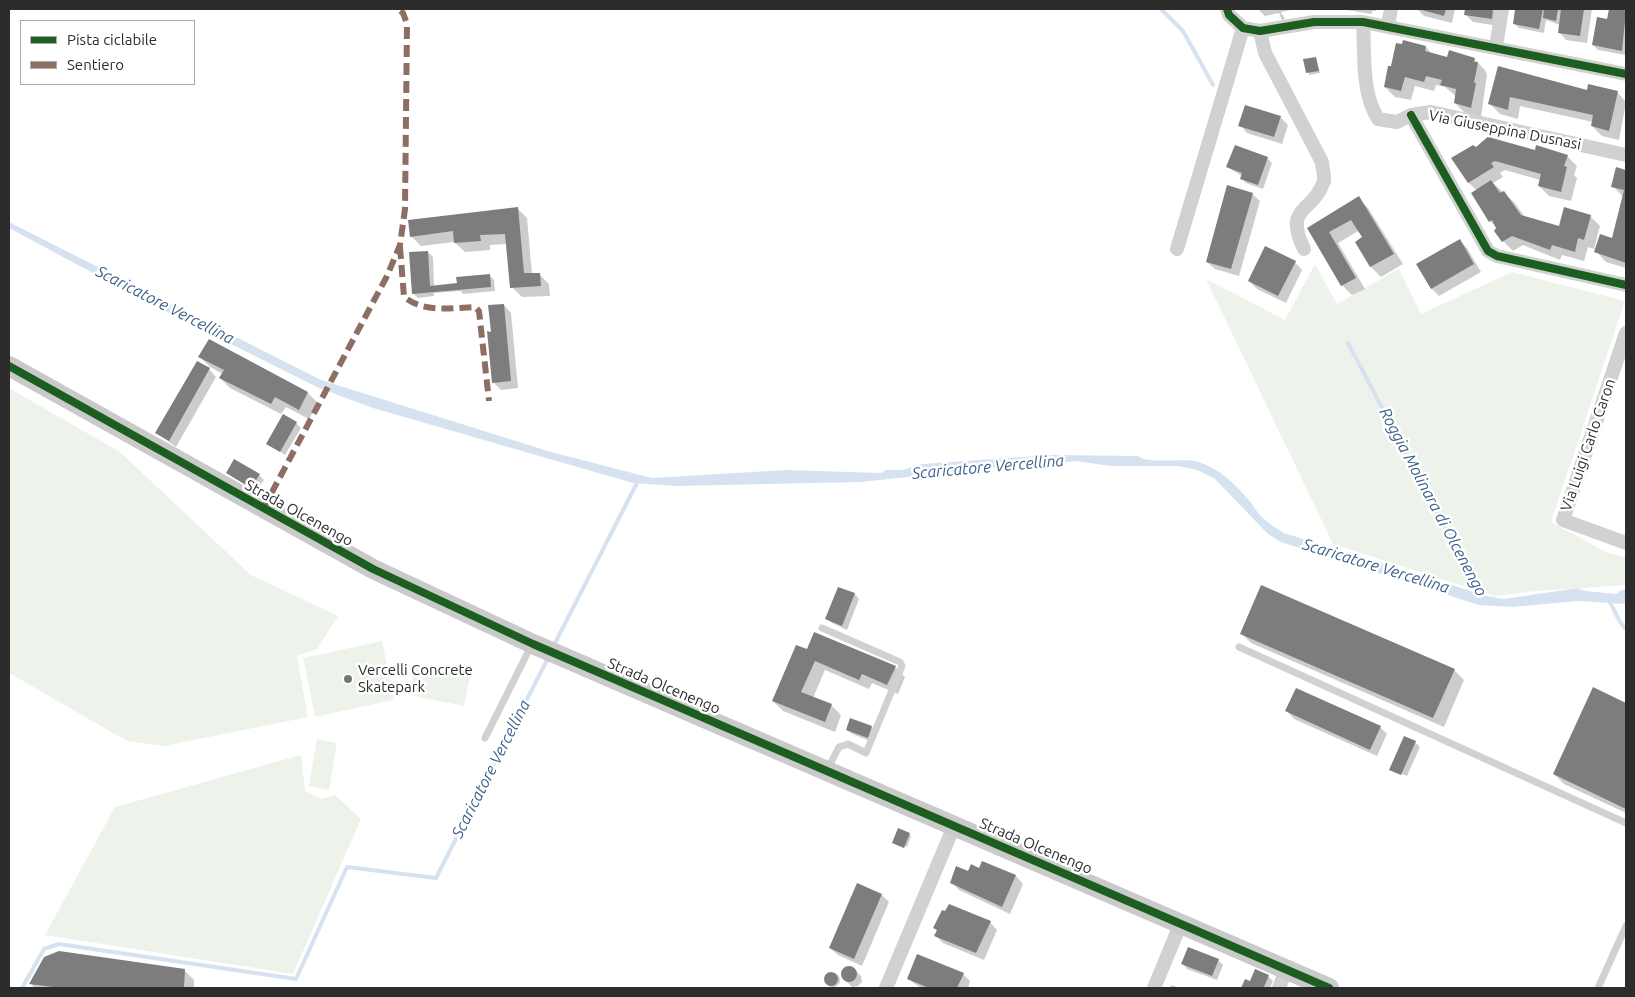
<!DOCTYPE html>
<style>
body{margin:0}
#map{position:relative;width:1635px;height:997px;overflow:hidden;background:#fff;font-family:Ubuntu,sans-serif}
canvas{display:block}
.frame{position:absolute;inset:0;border:10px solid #2c2c2c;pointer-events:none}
.legend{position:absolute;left:20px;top:20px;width:175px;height:65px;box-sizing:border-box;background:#fff;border:1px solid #ababab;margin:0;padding:6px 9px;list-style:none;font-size:15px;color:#2c2c2c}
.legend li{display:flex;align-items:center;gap:10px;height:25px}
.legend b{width:25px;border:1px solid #ababab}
</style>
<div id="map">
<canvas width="1635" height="997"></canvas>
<div class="frame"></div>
<ul class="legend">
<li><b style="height:6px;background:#1b5e20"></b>Pista ciclabile</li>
<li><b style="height:6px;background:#8d6e63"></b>Sentiero</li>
</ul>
</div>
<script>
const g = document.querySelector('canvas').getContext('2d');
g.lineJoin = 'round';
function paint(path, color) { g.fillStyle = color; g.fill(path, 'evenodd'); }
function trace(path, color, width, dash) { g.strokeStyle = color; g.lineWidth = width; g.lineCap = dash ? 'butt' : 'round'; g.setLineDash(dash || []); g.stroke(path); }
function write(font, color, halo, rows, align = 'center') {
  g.font = font + ' Ubuntu,sans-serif'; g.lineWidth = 5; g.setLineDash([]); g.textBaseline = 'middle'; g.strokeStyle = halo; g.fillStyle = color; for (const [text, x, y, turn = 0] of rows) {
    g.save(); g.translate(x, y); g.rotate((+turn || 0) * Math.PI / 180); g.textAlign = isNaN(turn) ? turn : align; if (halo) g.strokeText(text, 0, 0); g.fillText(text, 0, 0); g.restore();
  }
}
paint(new Path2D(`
 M 1315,264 L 1337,304 L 1399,269 L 1421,314 L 1512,272 L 1625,301 L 1551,522 L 1608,553 L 1626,557 L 1626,585 L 1537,591 L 1494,596 L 1333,544 L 1206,279 L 1285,320 Z
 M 9,388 L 120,452 L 251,575 L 338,616 L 317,649 L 297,656 L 308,717 L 164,746 L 127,741 L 9,673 Z
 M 382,641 L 394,700 L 315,717 L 303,658 Z
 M 415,666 L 470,677 L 464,706 L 409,695 Z
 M 317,739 L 337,743 L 329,790 L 309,786 Z
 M 301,755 L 305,791 L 321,799 L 335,795 L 361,819 L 293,974 L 45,935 L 115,807 Z`), '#edf3ea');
paint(new Path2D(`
 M 9,222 L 321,380 L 551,452 L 652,478 L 786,470 L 882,473 L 886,470 L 903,470 L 922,464 L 1053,455 L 1138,456 C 1149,465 1182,457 1199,462 C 1218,468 1234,483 1247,498 C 1253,504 1256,512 1262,517 C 1268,523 1276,528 1284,533 L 1487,596 L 1504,599 L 1578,588 L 1585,591 L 1617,594 L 1619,591 L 1626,589 L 1626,604 L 1577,601 L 1513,607 L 1479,605 L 1281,542 L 1268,534 L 1214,478 L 1197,470 L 1178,466 L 1110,466 L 1076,461 L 1021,466 L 1018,469 L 1008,470 L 1003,467 L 860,482 L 676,486 L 633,483 L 373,408 L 319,388 L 145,301 L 9,228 Z`), '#d6e2f0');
paint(new Path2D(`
 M 1258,9 L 1296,9 L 1281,12 L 1285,19 L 1282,20 L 1279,13 L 1265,16 Z
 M 1340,9 L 1376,9 L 1376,11 L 1372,11 L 1372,14 Z
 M 1417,9 L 1455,9 L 1452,23 L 1424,16 Z
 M 1466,9 L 1501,9 L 1499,26 L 1473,22 L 1466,15 Z
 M 1517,9 L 1592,9 L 1587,43 L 1566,40 L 1559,32 L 1560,25 L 1546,20 L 1544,33 L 1519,28 L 1514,23 Z
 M 1607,9 L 1624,9 L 1623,12 L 1626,13 L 1626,55 L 1598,50 L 1593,45 L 1608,21 L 1610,9 Z
 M 1426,47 L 1433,55 L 1448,58 L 1474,59 L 1484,69 L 1487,74 L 1481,117 L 1465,113 L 1455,103 L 1456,96 L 1445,87 L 1436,85 L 1434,91 L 1415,86 L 1411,100 L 1395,97 L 1385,87 Z
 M 1316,58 L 1320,73 L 1309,75 L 1305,60 Z
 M 1499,68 L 1588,92 L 1617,92 L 1626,102 L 1619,140 L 1602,136 L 1592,126 L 1593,122 L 1520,106 L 1518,119 L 1500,114 L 1490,104 Z
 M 1280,117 L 1288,125 L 1282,144 L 1247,133 L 1240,125 Z
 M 1490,137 L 1492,140 L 1535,151 L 1567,156 L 1577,166 L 1574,175 L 1577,178 L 1571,201 L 1549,196 L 1539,186 L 1540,180 L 1505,170 L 1500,173 L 1503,177 L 1493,183 L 1514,202 L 1525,217 L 1559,228 L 1590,216 L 1600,226 L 1594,249 L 1588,247 L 1584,261 L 1562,255 L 1560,260 L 1523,245 L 1513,251 L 1503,241 L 1498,229 L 1490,221 L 1477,191 L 1468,182 L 1475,148 Z
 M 1267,158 L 1272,163 L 1263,189 L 1246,183 L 1242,179 L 1242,176 L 1227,167 Z
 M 1617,169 L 1626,172 L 1626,268 L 1606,262 L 1594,249 L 1613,239 L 1623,197 L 1613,186 Z
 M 1252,194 L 1260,201 L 1239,276 L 1215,269 L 1207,262 Z
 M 1358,198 L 1368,208 L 1403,264 L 1381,277 L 1371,267 L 1357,243 L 1364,237 L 1360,230 L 1338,243 L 1365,289 L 1352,295 L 1342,285 L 1308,228 Z
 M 517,208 L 527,218 L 532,274 L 539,274 L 549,284 L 550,296 L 522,297 L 512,287 L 507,244 L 490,245 L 490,250 L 465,252 L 454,242 L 421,246 L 411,236 Z
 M 1459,240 L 1467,248 L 1481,272 L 1439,296 L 1432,289 L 1418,264 Z
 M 428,252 L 433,257 L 434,286 L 456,284 L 490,276 L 494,280 L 495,291 L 463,294 L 461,291 L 434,293 L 434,296 L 418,298 L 413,293 Z
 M 1295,262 L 1302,270 L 1286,303 L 1257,289 L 1249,281 Z
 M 504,305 L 511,313 L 518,388 L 501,390 L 493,382 L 492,333 Z
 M 200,357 L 308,393 L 318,403 L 309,419 L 286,407 L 281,414 L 230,388 L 220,378 L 223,374 L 210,367 Z
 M 209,369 L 216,377 L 176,447 L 157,433 Z
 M 296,423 L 301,428 L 285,455 L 268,443 Z
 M 227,473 L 259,475 L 264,480 L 256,492 Z
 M 839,588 L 855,594 L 859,599 L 847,630 L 832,623 L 827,619 Z
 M 1241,633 L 1454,670 L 1464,680 L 1444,727 L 1251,643 Z
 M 808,650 L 895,667 L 905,677 L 898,694 L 872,683 L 869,689 L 825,670 L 813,698 L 831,705 L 841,715 L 835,732 L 783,711 L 773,701 Z
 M 1594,689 L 1626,704 L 1626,813 L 1564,784 L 1554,774 Z
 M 1287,711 L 1380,727 L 1387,734 L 1377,756 L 1294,719 Z
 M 872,727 L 876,732 L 873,742 L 852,734 L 847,730 Z
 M 1415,742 L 1420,747 L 1407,776 L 1395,771 L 1395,773 L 1391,769 Z
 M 909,834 L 911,836 L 907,847 L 894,842 Z
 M 983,862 L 1016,876 L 1023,884 L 1010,914 L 959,890 L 952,882 L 980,869 Z
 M 858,885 L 882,895 L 889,902 L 862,966 L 838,955 L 830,948 Z
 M 946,913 L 990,922 L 997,930 L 984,960 L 943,943 L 936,936 L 938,931 L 934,928 Z
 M 1218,960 L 1223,965 L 1217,980 L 1187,969 L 1183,964 Z
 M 852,967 L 861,976 L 862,982 L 858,986 L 852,987 L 843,978 L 842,972 L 846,968 Z
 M 184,970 L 194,980 L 194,988 L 35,988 L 30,983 Z
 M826 980a7 7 0 1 1 14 0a7 7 0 1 1-14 0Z
 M 963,974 L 970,981 L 968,988 L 921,988 L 908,979 Z
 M 1268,976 L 1273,981 L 1270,988 L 1242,987 Z
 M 1171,985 L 1180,988 L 1170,988 Z`), '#0003');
trace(new Path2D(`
 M 1161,9 L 1183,31 L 1213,85
 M 1348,343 L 1483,599
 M 1608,600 C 1616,610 1616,620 1626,629
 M 555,643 L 638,481
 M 22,988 L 44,949 L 59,944 L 296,979 L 347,867 L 436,878 L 547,660`), '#d6e2f0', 4);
paint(new Path2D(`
 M 1418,9 L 1446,9 L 1444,16 Z
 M 1465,9 L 1493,9 L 1492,19 L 1464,15 Z
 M 1515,9 L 1543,9 L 1539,29 L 1513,24 Z
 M 1544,9 L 1558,9 L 1556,21 L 1543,18 Z
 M 1561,9 L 1584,9 L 1580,36 L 1558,33 Z
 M 1609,9 L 1622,9 L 1626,11 L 1622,51 L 1592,45 L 1597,17 L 1607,19 Z
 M 1403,40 L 1426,46 L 1425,51 L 1447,57 L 1449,50 L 1475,58 L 1474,62 L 1478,62 L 1474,83 L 1476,83 L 1471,108 L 1454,103 L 1456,89 L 1440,85 L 1442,80 L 1426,76 L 1424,82 L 1405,77 L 1401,91 L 1384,87 L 1388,66 L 1391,66 L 1396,43 L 1402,44 Z
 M 1316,57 L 1319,71 L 1306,73 L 1303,59 Z
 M 1498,66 L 1587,90 L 1588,84 L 1618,91 L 1609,131 L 1591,126 L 1593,115 L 1510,97 L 1508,110 L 1488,104 Z
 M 1245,105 L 1281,116 L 1274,137 L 1238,126 Z
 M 1490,135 L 1492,138 L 1535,150 L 1536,145 L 1568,155 L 1564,166 L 1567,167 L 1561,192 L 1538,186 L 1541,174 L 1495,161 L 1491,163 L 1494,167 L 1468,183 L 1451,158 L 1473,145 L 1476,147 Z
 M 1235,145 L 1268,157 L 1258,185 L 1240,179 L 1242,173 L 1226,167 Z
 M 1616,167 L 1626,170 L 1626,263 L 1594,252 L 1600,234 L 1612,238 L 1624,190 L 1611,187 Z
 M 1491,180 L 1500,193 L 1504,191 L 1521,215 L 1559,226 L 1564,207 L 1591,215 L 1584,240 L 1578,238 L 1575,252 L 1552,245 L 1550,250 L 1512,236 L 1502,242 L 1494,231 L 1496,228 L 1492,220 L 1489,222 L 1471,193 Z
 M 1227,185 L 1253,193 L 1231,269 L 1206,262 Z
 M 1359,196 L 1394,254 L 1370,267 L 1355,242 L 1362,237 L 1351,220 L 1329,232 L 1356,278 L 1341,286 L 1307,228 Z
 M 518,207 L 524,273 L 540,273 L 541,286 L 510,288 L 505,234 L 480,235 L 481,241 L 454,243 L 453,231 L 410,237 L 408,220 Z
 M 1460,239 L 1474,264 L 1431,289 L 1416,264 Z
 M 1265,246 L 1296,261 L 1278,296 L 1248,281 Z
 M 428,251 L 430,286 L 457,283 L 456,277 L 490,274 L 491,287 L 412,294 L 409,252 Z
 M 504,304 L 511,381 L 492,383 L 487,331 L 491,332 L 488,305 Z
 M 209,339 L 308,392 L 299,410 L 275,397 L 271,404 L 219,378 L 224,370 L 198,357 Z
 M 197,361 L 210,368 L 169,441 L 155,433 Z
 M 283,414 L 297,422 L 280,452 L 266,444 Z
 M 234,459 L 260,474 L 251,488 L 226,473 Z
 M 1261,585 L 1455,669 L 1433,718 L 1240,634 Z
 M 838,587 L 855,593 L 842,626 L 825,619 Z
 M 814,632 L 896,666 L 887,685 L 862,674 L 859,680 L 815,661 L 801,692 L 832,704 L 825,722 L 772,701 L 796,645 L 807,649 Z
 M 1593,687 L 1626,703 L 1626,809 L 1553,774 Z
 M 1296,688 L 1381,726 L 1370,750 L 1285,711 Z
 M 850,718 L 872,726 L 868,738 L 846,730 Z
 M 1404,736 L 1416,741 L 1401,775 L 1389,770 Z
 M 898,828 L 910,833 L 904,848 L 892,843 Z
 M 982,861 L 1016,875 L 1002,907 L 950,883 L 956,866 L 968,871 L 971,864 L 979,868 Z
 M 857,883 L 882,894 L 854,959 L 829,948 Z
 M 949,904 L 991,921 L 976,953 L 934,936 L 937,930 L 933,928 L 942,910 L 945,911 Z
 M 1188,947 L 1219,959 L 1212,976 L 1181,964 Z
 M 59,951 L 185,969 L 184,988 L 61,988 L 29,984 L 44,957 Z
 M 917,954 L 964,973 L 957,988 L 929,988 L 907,979 Z
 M841 974a8 8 0 1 1 16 0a8 8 0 1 1-16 0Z
 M 1255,969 L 1269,975 L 1264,987 L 1267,988 L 1241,988 L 1245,979 L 1250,981 Z
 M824 979a7 7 0 1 1 14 0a7 7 0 1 1-14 0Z`), '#7d7d7d');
trace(new Path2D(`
 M 822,628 L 900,662 L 902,666 L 866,753 L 848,744 L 839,747 L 827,770
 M 1239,647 L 1626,823
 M 485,738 L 531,646
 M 1598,988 L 1626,926`), '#d1d1d1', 7);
trace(new Path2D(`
 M 1227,9 L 1229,15 L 1243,28 L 1260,31 L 1314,22 L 1363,22 L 1626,74
 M 1363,22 C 1365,54 1361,92 1378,119 L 1397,122 L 1411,115 L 1431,112 L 1626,155
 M 1388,25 L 1391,9
 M 1260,31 L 1265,53 L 1322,162 C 1322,167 1325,176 1324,181 C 1313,214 1283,205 1304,249
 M 1496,47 L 1502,9
 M 1411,115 L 1488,251 L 1497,256 L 1626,285
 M 1177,249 L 1243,28
 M 1626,333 L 1563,520 L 1626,543
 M 886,988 L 954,826
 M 1154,988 L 1181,923
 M 1279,988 L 1286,970`), '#d1d1d1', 14);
trace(new Path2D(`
 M 9,366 L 373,569 L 533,644 L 1329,988`), '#cacaca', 20);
trace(new Path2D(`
 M 400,247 L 404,297 C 425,313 450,308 475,307 L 479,311 L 489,401
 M 263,509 L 387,276 L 400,245 L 405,209 L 407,24 L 403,13 L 398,9`), '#8d6e63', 6, [12, 6]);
trace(new Path2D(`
 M 1227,9 L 1229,15 L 1243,28 L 1260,31 L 1314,22 L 1363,22 L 1626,74
 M 1411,115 L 1488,251 L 1497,256 L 1626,285
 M 9,366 L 373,569 L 533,644 L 1329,988`), '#1b5e20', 8);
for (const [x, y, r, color] of [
 [348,679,5,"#767676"]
]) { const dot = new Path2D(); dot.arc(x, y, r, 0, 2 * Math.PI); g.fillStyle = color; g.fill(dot); trace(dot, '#fff', 2); }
write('15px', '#2c2c2c', '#fff', [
 ["Via Giuseppina Dusnasi",1505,130,11],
 ["Via Luigi Carlo Caron",1588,445,-71],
 ["Strada Olcenengo",299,513,29],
 ["Strada Olcenengo",664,686,23],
 ["Strada Olcenengo",1036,846,23]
]);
write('15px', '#2c2c2c', '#fff', [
 ["Vercelli Concrete",358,670],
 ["Skatepark",358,687]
], 'left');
write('italic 16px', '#3c618c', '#fff', [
 ["Scaricatore Vercellina",165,305,27],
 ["Scaricatore Vercellina",988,467,-5],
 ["Roggia Molinara di Olcenengo",1433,502,62],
 ["Scaricatore Vercellina",1376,566,17],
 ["Scaricatore Vercellina",491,769,-63]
]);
</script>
